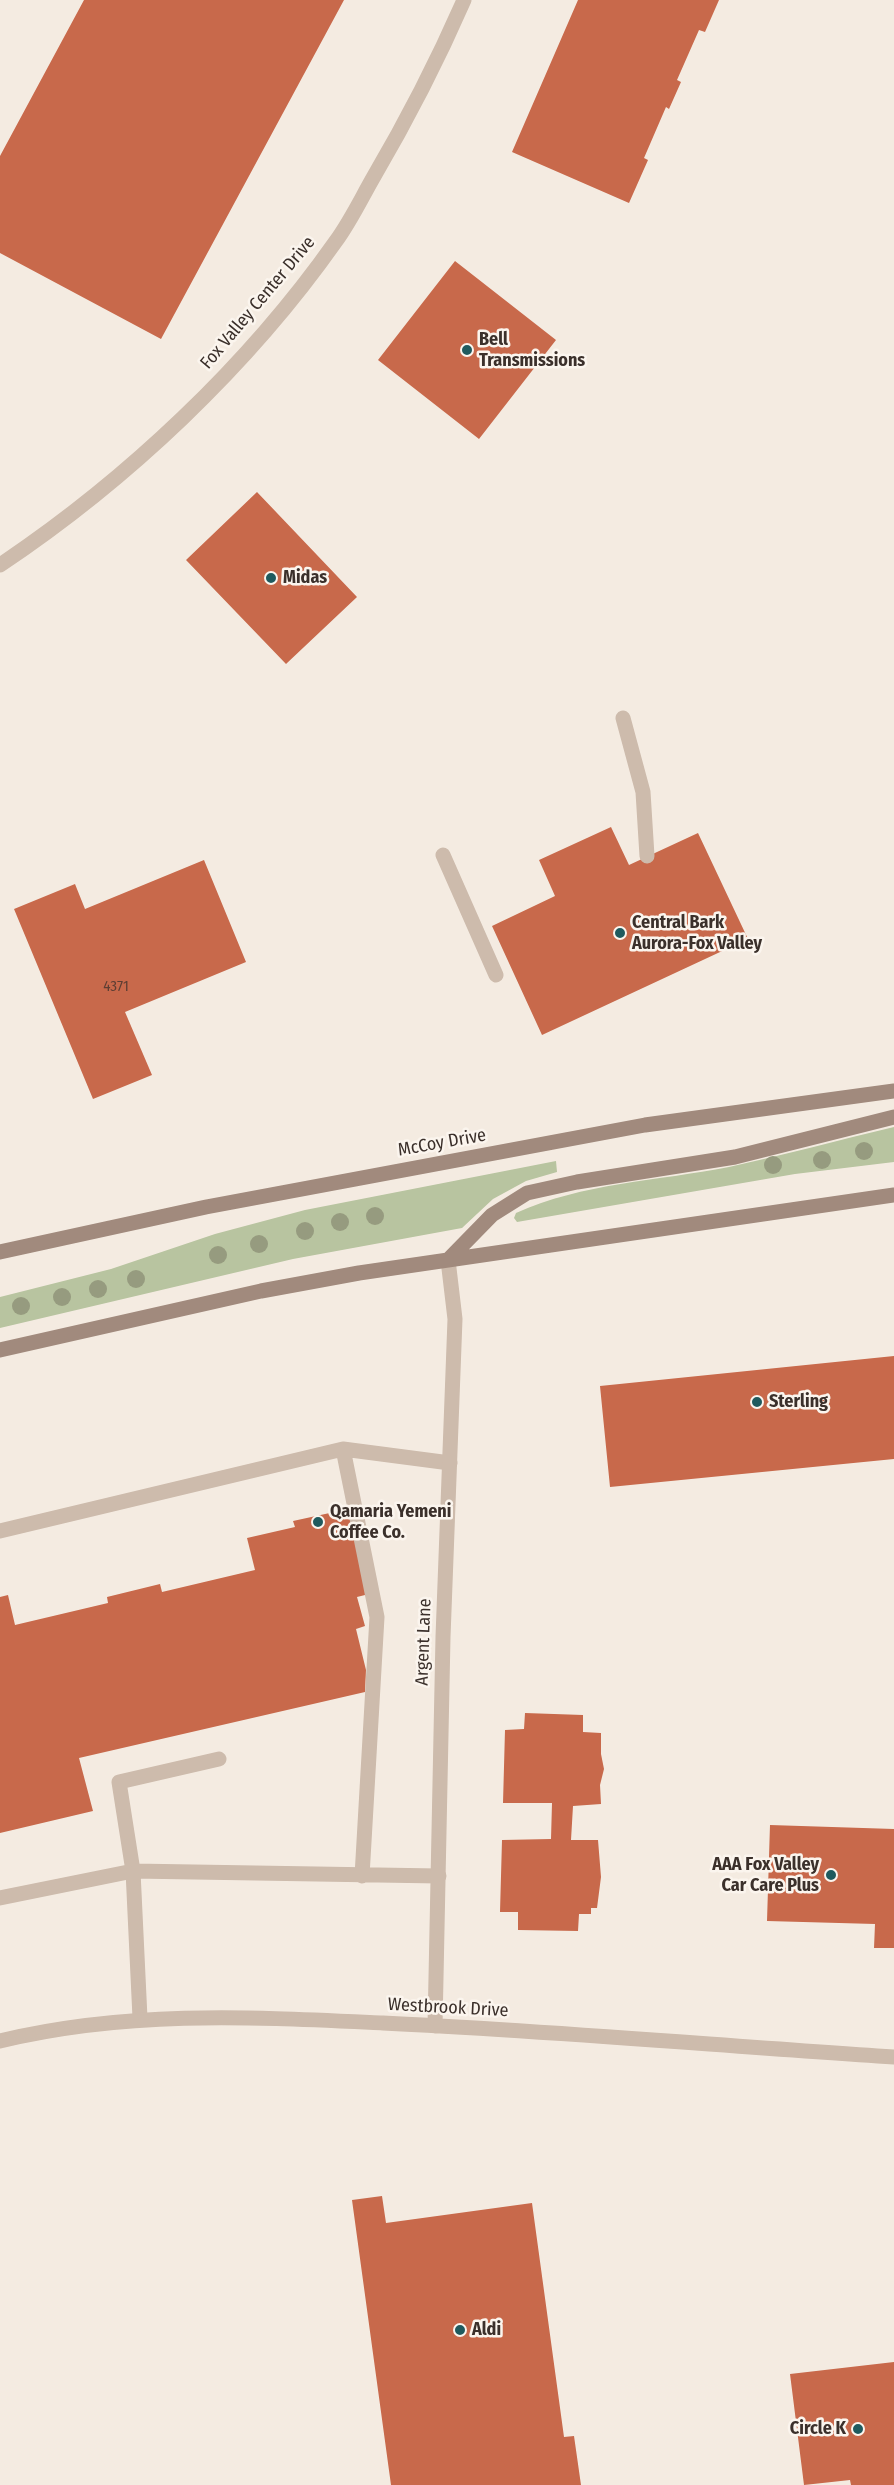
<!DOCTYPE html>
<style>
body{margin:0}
canvas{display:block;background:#f4ebe1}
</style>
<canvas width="894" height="2485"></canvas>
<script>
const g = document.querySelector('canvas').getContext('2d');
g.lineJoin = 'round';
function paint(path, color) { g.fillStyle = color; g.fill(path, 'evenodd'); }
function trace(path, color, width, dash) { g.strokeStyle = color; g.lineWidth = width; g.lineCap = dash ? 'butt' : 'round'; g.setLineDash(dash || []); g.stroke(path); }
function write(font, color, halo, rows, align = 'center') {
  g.font = font + ' "Fira Sans Condensed",sans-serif'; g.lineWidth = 5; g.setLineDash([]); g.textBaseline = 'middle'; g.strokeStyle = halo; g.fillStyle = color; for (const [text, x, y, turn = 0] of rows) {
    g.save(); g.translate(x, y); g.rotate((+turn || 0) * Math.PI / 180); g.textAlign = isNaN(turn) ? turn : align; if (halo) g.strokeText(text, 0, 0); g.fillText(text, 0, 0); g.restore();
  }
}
paint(new Path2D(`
 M 894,1127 L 894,1162 L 795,1174 L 517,1222 L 514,1218 L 516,1213 C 582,1183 658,1181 729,1167 C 784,1155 839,1140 894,1127 Z
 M 556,1161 L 557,1172 L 526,1181 L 493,1199 L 462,1228 L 293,1259 L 0,1328 L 0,1297 L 111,1269 L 215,1234 L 305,1210 Z`), '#b8c4a0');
paint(new Path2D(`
 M 84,0 L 344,0 L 161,339 L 0,253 L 0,156 Z
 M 578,0 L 719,0 L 705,32 L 699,30 L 677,80 L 681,82 L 669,109 L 666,107 L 644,158 L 648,160 L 629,203 L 512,152 Z
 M 455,261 L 556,340 L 479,439 L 378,360 Z
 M 257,492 L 357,597 L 286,664 L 186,560 Z
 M 611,827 L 629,865 L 698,833 L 748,939 L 542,1035 L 492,926 L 555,896 L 539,860 Z
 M 204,860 L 246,962 L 125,1012 L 152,1075 L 93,1099 L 14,909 L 75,884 L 85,909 Z
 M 894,1356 L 894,1459 L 610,1487 L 600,1386 Z
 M 348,1509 L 369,1594 L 357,1597 L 365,1626 L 356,1629 L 366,1670 L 365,1692 L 79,1758 L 93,1811 L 0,1833 L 0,1597 L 8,1595 L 15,1625 L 108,1603 L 107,1597 L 160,1584 L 162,1592 L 255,1570 L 247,1538 L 295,1527 L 293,1521 Z
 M 525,1713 L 583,1715 L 583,1732 L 601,1733 L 601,1754 L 604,1769 L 600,1785 L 601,1804 L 573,1806 L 571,1840 L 598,1840 L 601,1877 L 597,1908 L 591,1908 L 591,1914 L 579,1914 L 578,1931 L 518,1930 L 518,1912 L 500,1912 L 502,1840 L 551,1839 L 552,1803 L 503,1803 L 505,1730 L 524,1729 Z
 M 770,1825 L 894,1829 L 894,1948 L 874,1948 L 875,1924 L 767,1921 Z
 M 382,2196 L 386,2223 L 532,2203 L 564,2437 L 574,2436 L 581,2485 L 391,2485 L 352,2200 Z
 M 894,2362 L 894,2485 L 851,2485 L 850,2480 L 804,2485 L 790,2374 Z`), '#c8694b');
trace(new Path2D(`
 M 623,718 L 643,792 L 647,856
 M 443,855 L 496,975
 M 343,1449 L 377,1617 L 362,1876
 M 0,1531 L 343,1449 L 450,1463
 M 0,1898 L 133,1871 L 439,1876
 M 140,2018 L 133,1871 L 119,1782 L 219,1759`), '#cdbbac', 15);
trace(new Path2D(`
 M 0,565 C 127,480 248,366 336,241 C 350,222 361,199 373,178 C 407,120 437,62 464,0
 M 435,2026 L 443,1637 L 455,1319 L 448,1260
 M 0,2041 C 129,2010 252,2017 383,2023 C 553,2031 724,2046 894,2057`), '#cdbbac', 15);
trace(new Path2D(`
 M 0,1252 L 206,1207 L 645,1125 L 894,1091
 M 448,1260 L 492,1215 L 527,1193 L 577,1182 L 735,1157 L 894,1117
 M 0,1350 L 261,1291 L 359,1273 L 894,1195`), '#a18a7d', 15);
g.fillStyle = '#969b7f';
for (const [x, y] of [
 [864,1151],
 [822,1160],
 [773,1165],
 [375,1216],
 [340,1222],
 [305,1231],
 [259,1244],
 [218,1255],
 [136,1279],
 [98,1289],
 [62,1297],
 [21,1306]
]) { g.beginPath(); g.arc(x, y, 9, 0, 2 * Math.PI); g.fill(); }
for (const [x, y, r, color] of [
 [467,350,6,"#1f5a5e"],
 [271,578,6,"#1f5a5e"],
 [620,933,6,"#1f5a5e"],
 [757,1402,6,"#1f5a5e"],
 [318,1522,6,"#1f5a5e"],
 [831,1875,6,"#1f5a5e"],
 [460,2330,6,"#1f5a5e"],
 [858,2429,6,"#1f5a5e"]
]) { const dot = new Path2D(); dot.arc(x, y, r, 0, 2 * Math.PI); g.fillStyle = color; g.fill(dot); trace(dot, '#fbf5ee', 2); }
write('15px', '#5e3e33', null, [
 ["4371",116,987]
]);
write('18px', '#3b302b', '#fbf5ee', [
 ["Fox Valley Center Drive",258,303,-50],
 ["McCoy Drive",442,1143,-10],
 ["Argent Lane",424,1642,-88],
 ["Westbrook Drive",448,2008,3]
]);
write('bold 18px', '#3b302b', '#fbf5ee', [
 ["Bell",479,340],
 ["Transmissions",479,361],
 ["Midas",283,578],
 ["Central Bark",632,923],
 ["Aurora-Fox Valley",632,944],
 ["Sterling",769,1402],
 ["Qamaria Yemeni",330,1512],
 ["Coffee Co.",330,1533],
 ["AAA Fox Valley",819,1865,"right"],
 ["Car Care Plus",819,1886,"right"],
 ["Aldi",472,2330],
 ["Circle K",846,2429,"right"]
], 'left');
</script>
